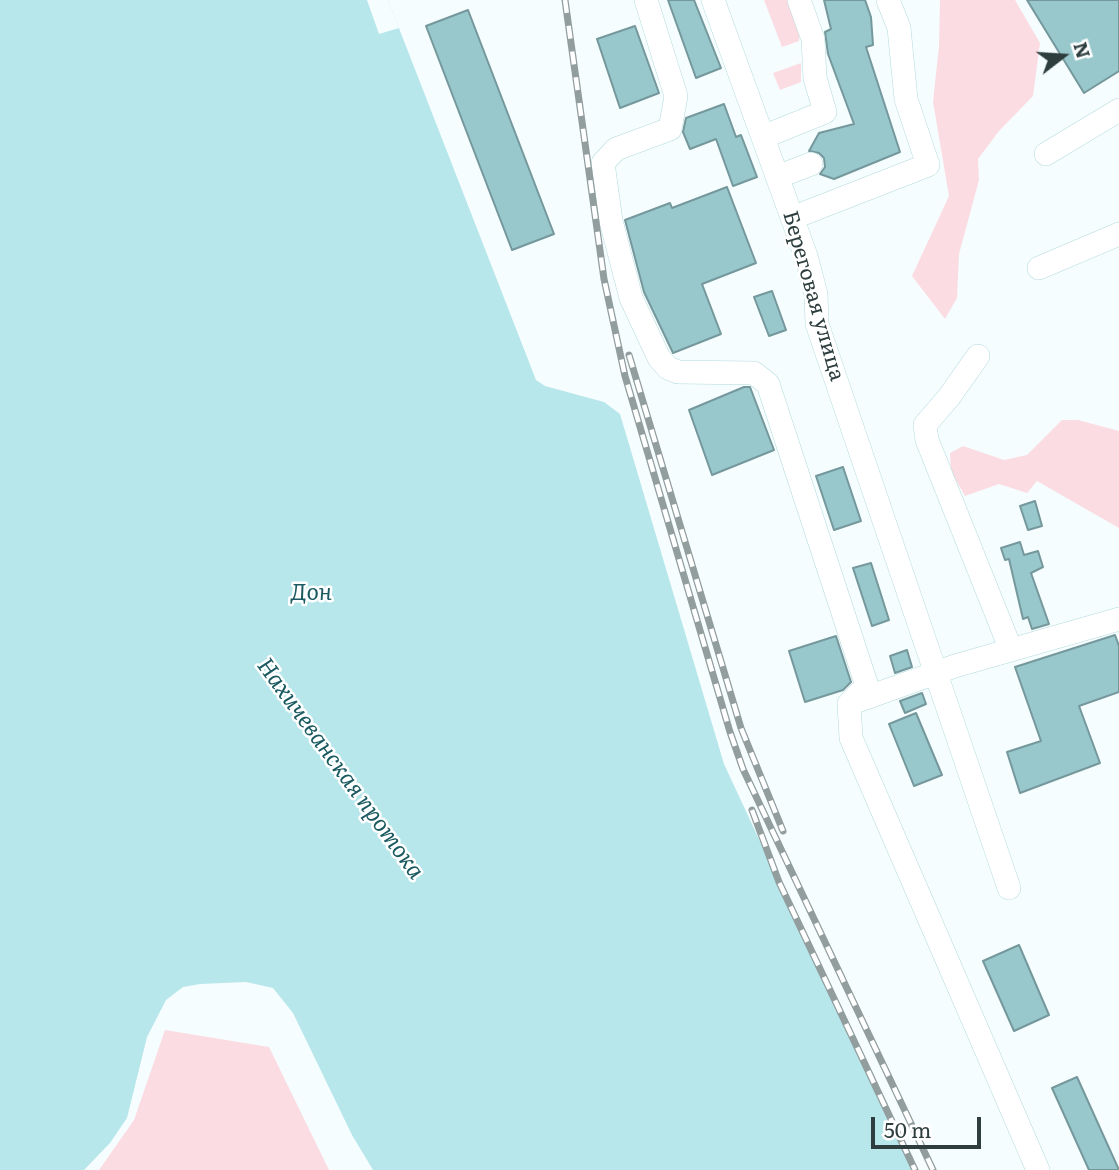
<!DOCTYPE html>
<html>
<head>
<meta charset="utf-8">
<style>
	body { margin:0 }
	#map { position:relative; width:1119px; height:1170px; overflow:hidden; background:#f6fdfe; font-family:Literata,serif }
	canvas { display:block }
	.north { position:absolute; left:1028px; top:21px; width:70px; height:70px; -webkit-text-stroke:5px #fff; paint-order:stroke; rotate:73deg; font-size:19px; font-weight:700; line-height:28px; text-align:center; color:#2e3e3f }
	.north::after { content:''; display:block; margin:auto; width:24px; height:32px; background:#2e3e3f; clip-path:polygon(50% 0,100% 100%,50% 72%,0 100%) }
	.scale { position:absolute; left:871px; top:1117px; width:110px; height:32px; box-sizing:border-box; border:4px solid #2e3e3f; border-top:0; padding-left:9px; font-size:21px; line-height:24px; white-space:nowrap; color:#2e3e3f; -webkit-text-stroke:5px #fff; paint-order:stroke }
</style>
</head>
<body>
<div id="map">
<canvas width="1119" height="1170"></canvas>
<div class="north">N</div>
<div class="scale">50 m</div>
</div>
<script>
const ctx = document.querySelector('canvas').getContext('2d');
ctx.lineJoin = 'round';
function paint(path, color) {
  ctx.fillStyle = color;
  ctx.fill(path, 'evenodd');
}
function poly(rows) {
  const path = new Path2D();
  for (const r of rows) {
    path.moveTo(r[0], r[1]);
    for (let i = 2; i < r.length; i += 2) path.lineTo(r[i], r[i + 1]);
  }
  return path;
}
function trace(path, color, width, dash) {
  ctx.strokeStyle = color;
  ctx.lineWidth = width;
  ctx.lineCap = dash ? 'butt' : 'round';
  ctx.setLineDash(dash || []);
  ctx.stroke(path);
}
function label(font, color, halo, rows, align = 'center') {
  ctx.font = font + ' Literata,serif';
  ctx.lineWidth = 5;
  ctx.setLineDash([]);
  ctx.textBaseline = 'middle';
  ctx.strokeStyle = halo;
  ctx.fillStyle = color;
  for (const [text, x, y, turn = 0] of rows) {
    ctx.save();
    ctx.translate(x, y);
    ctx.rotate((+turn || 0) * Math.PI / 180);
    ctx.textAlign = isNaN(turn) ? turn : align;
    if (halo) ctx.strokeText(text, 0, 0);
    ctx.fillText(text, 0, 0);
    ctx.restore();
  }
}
paint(poly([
	[764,0,788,0,800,33,799,41,782,47],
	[940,0,1015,0,1040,43,1033,96,999,131,978,159,979,180,959,254,957,298,945,319,912,276,949,196,933,102,939,46],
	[801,63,801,82,780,90,773,73],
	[1062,420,1078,420,1119,431,1119,528,1037,481,1027,493,999,484,965,496,951,472,950,453,963,446,1004,460,1027,455],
	[165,1030,269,1047,329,1170,99,1170,134,1120]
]), '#fbdce2');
paint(poly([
	[0,0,388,0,536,380,545,386,604,402,620,414,724,764,913,1170,373,1170,352,1135,293,1013,273,988,246,982,200,984,183,987,166,1000,147,1037,127,1118,110,1143,84,1170,0,1170]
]), '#b7e7eb');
paint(poly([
	[367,0,388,0,399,28,379,34]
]), '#f6fdfe');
const building = poly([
	[668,0,694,0,721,68,696,78,668,0],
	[824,0,865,0,871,17,873,45,866,47,900,152,834,179,820,174,825,167,824,158,819,153,809,151,819,133,854,124,828,54,825,32,831,29,824,0],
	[1027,0,1119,0,1119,71,1084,93,1027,0],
	[468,10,554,234,512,250,426,26,468,10],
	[635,26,659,93,620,108,597,39,635,26],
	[724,104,736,137,741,135,757,177,733,186,716,139,690,149,683,132,686,118,724,104],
	[727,187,756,263,702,284,721,334,673,353,644,292,625,220,670,203,672,208,727,187],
	[772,291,786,330,769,336,754,297,772,291],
	[744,387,750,387,774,450,712,475,689,410,744,387],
	[843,467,861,521,834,530,816,476,843,467],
	[1035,501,1042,526,1028,530,1020,506,1035,501],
	[1020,542,1024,555,1038,551,1043,567,1031,573,1049,624,1032,629,1028,617,1023,619,1009,559,1005,560,1001,548,1020,542],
	[871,563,889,620,872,626,853,568,871,563],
	[1115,635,1119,646,1119,692,1079,706,1100,763,1020,793,1007,752,1041,741,1015,667,1115,635],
	[836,636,851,682,843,690,805,702,789,651,836,636],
	[907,650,912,667,895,673,890,656,907,650],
	[922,693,926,704,905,713,900,701,922,693],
	[916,713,942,775,914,786,889,724,916,713],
	[1019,945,1049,1015,1014,1031,983,961,1019,945],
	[1077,1077,1119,1170,1089,1170,1052,1088,1077,1077]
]);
paint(building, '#99c8cc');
trace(building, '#74989c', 2);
const minor = poly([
	[646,0,676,96,670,129,616,149,603,163,611,221,631,298,659,358,668,368,678,372,754,373,768,384,867,686,849,704,851,738,1038,1170],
	[713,0,806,256,816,294,817,324,1009,888],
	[763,137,825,112,815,78,813,39,799,0],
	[1046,154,1119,110],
	[777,177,811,164],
	[792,218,928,165,906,99,899,28,888,0],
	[1039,268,1119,234],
	[978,356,949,397,925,425,927,440,1011,650],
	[852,703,955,666,1119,619]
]);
trace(minor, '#b3dadd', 24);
trace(minor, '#fff', 23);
const rail = poly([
	[565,0,604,279,625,376,730,732,743,769,933,1170],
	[629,355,741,728,783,831],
	[752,810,779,882,915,1170]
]);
trace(rail, '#929d9e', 7);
trace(rail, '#fff', 4.5, [13]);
label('21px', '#2e3e3f', '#fff', [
	["Береговая улица",813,296,74]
]);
label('italic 23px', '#1a5a60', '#fff', [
	["Дон",311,593],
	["Нахичеванская протока",340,769,54]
]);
</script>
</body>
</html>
